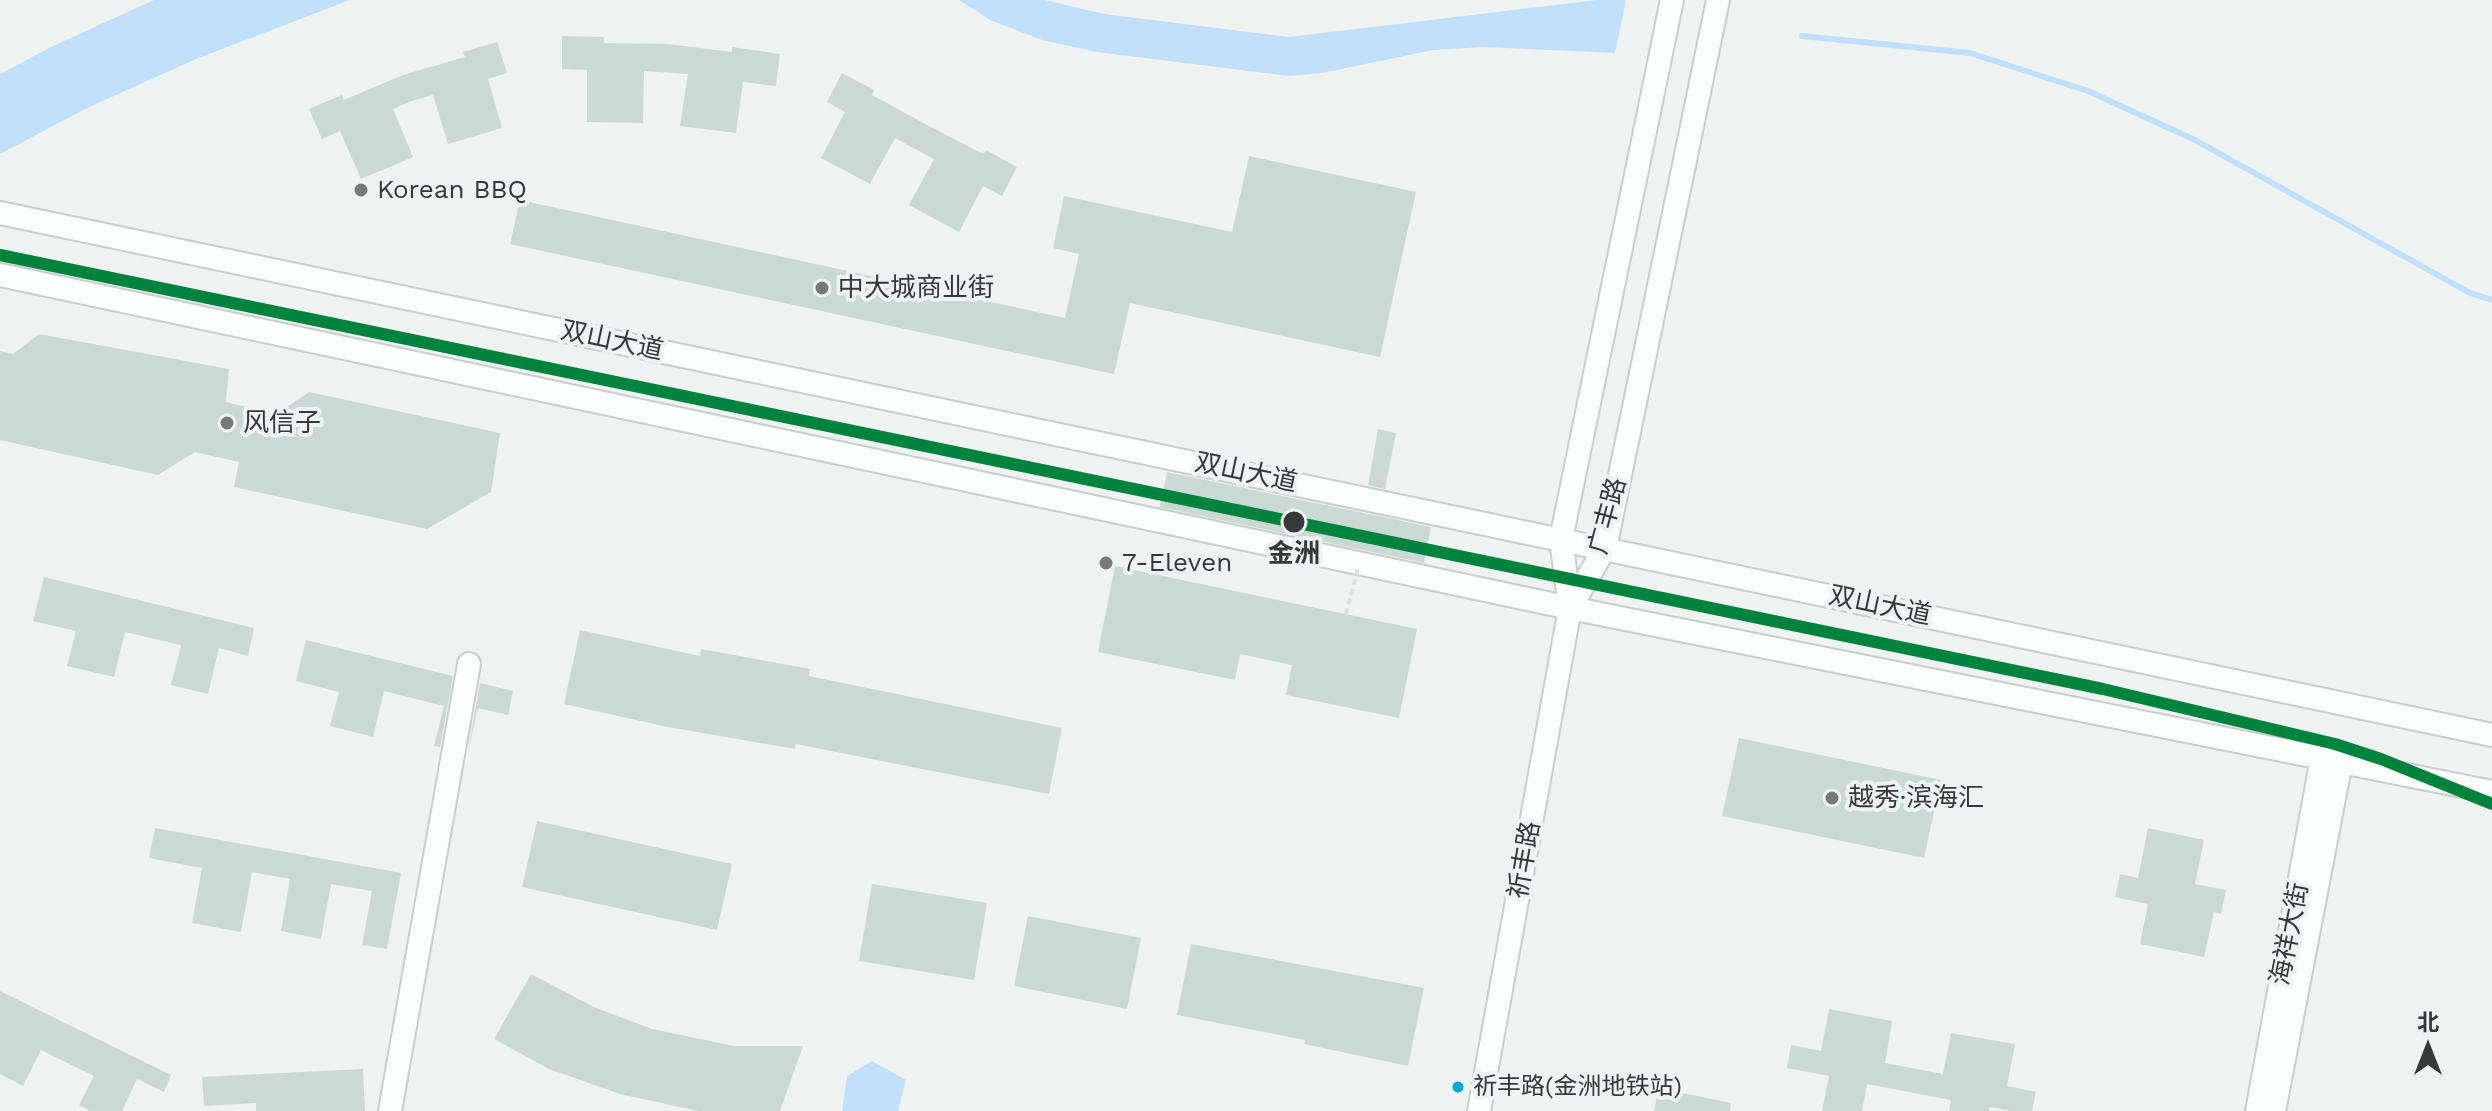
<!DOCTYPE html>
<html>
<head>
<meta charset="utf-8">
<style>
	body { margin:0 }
	#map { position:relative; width:2492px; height:1111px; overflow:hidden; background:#eef2f1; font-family:"Work Sans","Noto Sans SC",sans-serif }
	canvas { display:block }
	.north { position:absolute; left:2388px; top:1007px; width:80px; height:80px; -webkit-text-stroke:6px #edf3f2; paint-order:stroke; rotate:0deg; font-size:22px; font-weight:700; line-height:32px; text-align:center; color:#373939 }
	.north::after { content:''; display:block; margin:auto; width:28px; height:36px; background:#373939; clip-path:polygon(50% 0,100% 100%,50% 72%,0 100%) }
</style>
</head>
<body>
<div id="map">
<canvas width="2492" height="1111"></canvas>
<div class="north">北</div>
</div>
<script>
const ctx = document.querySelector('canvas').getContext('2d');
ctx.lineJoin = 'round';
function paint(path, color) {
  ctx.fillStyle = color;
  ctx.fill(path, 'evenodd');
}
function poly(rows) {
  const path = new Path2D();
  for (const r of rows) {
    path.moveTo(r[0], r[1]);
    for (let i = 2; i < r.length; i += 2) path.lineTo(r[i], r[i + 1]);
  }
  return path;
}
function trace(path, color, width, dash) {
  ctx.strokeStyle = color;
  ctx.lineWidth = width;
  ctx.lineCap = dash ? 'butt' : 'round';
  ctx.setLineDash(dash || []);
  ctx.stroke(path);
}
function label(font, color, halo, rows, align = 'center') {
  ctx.font = font + ' "Work Sans","Noto Sans SC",sans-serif';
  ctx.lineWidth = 8;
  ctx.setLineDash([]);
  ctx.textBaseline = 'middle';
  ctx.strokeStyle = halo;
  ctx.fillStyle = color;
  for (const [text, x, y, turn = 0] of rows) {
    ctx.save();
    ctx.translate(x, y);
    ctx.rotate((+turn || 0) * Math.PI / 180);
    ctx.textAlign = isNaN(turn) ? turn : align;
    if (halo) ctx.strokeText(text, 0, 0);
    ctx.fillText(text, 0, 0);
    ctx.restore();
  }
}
paint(poly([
	[154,0,350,0,196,59,85,109,0,154,0,74,53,46],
	[959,0,1045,0,1104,14,1289,37,1597,0,1626,0,1615,53,1484,47,1433,50,1322,73,1289,76,1097,52,1042,40,990,20],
	[872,1061,906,1080,898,1111,842,1111,847,1076]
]), '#c0e0f9');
trace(poly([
	[1802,36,1970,53,2088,91,2195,140,2470,293,2492,300]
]), '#c0e0f9', 6);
paint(poly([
	[562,36,604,37,604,43,668,44,732,52,732,47,780,54,776,86,743,82,736,133,680,126,688,74,644,71,643,123,587,122,587,70,562,69],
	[497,42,507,73,488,79,502,128,448,144,433,95,412,101,393,109,413,157,361,179,340,131,322,139,309,109,342,95,344,100,403,75,465,57,463,52],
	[842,73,874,90,872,95,927,125,983,154,986,150,1017,167,1002,196,983,186,959,232,909,205,934,159,915,149,895,138,870,184,821,158,845,112,827,102],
	[1249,156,1416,192,1380,357,1130,303,1114,374,510,244,520,200,1065,318,1079,254,1053,248,1064,196,1232,232],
	[39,334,229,369,226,402,277,414,309,392,500,433,491,492,427,529,234,487,239,462,195,452,158,475,0,440,0,351,13,354],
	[1378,429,1396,433,1385,489,1368,485],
	[1167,472,1431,527,1424,563,1160,507],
	[1115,566,1417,629,1399,718,1286,695,1292,665,1240,654,1235,680,1098,652],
	[44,577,254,628,248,656,219,648,208,694,171,685,181,645,125,632,114,677,67,666,76,631,33,621],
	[580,630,700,656,701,649,810,669,809,676,1062,728,1049,794,796,744,795,749,668,727,564,704],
	[306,640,453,676,440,747,434,746,444,706,384,691,373,737,330,726,339,692,296,681],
	[480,683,513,691,508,715,478,708,468,752],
	[1739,738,1941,780,1924,858,1722,816],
	[537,821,732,864,717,930,522,887],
	[155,828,401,873,387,949,362,945,372,891,331,884,321,939,281,931,290,879,252,872,241,932,192,923,202,868,149,858],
	[2148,828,2204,840,2195,884,2226,890,2221,914,2214,912,2204,957,2140,944,2148,904,2115,897,2120,874,2138,878],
	[872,884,987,903,974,980,859,961],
	[1028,916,1141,938,1127,1009,1014,986],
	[1191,944,1424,988,1408,1066,1304,1044,1305,1040,1177,1015],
	[531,974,594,1007,652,1029,734,1046,803,1046,780,1111,698,1111,620,1094,549,1069,494,1039],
	[0,991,171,1075,164,1092,137,1079,122,1111,90,1111,79,1105,94,1076,41,1050,23,1086,0,1074],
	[1829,1009,1892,1021,1885,1063,1943,1074,1951,1033,2015,1044,2007,1086,2036,1092,2032,1111,2011,1111,1990,1107,1989,1111,1949,1111,1951,1100,1867,1084,1862,1111,1822,1111,1829,1076,1787,1068,1791,1045,1821,1051],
	[363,1069,365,1111,256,1111,256,1103,204,1106,202,1077],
	[1659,1088,1731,1103,1730,1111,1654,1111]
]), '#cbd9d4');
const minor = poly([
	[0,213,2492,735],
	[0,275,1570,608,2492,792],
	[1570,608,1605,548,1718,0],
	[390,1111,469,664],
	[1479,1111,1570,608,1561,539,1672,0],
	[2257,1111,2322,758],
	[2274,1111,2341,762]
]);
trace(minor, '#cacdcd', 26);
trace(minor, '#fcfdfd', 22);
trace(poly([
	[1346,614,1358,568]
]), '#dcdddd', 4, [6, 4]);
trace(poly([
	[0,255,2103,689,2335,744,2381,759,2492,804]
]), '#00843d', 12);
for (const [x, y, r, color] of [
	[361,190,8,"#777a79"],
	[822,288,8,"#777a79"],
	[227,423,8,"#777a79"],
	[1294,522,12,"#373939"],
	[1106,563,8,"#777a79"],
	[1832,798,8,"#777a79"],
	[1458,1087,7,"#00a9ce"]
]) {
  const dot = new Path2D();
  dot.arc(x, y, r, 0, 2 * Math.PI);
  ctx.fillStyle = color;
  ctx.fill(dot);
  trace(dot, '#edf3f2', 3);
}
label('24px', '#373939', '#edf3f2', [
	["祈丰路(金洲地铁站)",1473,1087]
], 'left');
label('26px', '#373939', '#edf3f2', [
	["Korean BBQ",377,190],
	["中大城商业街",838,288],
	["风信子",243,423],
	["7-Eleven",1122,563],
	["越秀·滨海汇",1848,798]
], 'left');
label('26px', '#373939', '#edf3f2', [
	["双山大道",612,341,12],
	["双山大道",1246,473,12],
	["广丰路",1608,516,-75],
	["双山大道",1880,606,12],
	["祈丰路",1525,860,-80],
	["海祥大街",2290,934,-79]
]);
label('bold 26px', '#373939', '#edf3f2', [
	["金洲",1294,554]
]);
</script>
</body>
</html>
